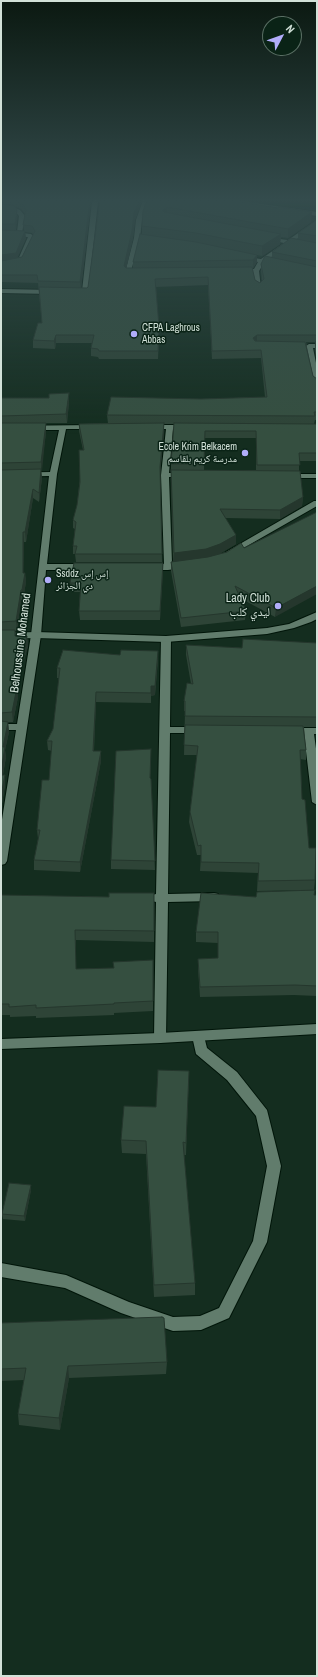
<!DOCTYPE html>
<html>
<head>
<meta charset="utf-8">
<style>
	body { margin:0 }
	#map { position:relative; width:318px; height:1677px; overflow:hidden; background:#142d1f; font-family:"Archivo Narrow",sans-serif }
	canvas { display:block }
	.frame { position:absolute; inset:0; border:2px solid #d2e1d8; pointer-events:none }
	.north { position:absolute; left:262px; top:16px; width:40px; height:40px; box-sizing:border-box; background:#0a2316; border:1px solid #5a6f64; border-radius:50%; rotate:49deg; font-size:11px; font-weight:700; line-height:16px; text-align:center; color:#d2e1d8 }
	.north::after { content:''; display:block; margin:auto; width:14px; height:18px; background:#b1adfa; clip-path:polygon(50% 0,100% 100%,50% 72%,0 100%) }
</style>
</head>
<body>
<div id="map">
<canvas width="318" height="1677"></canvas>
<div class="frame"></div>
<div class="north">N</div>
</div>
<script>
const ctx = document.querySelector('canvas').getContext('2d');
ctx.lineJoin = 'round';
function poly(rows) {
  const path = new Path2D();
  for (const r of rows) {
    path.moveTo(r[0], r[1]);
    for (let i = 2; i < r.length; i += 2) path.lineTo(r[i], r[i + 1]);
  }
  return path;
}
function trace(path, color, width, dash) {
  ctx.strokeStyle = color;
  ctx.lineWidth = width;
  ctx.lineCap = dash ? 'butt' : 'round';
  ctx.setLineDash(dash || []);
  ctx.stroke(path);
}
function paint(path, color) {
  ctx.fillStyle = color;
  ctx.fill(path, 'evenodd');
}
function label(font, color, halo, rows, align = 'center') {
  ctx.font = font + ' "Archivo Narrow","Noto Naskh Arabic",sans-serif';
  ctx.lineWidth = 3;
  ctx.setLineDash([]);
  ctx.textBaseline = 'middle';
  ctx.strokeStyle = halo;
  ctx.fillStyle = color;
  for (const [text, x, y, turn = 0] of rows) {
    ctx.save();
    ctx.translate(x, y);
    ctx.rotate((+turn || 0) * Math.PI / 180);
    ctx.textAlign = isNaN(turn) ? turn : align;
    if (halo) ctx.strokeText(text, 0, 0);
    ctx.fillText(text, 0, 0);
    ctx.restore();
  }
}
const minor = poly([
	[94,200,100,200,98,202,88,293,85,295,76,295,73,293,74,292,82,291,92,202,94,200],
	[143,200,149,200,142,220,140,238,131,271,138,270,141,272,128,275,125,273,134,238,136,220,143,200],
	[1,205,7,205,20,210,25,216,22,233,31,234,34,237,21,264,1,267,1,263,17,262,28,237,1,236,1,232,17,232,19,216,16,212,6,209,1,209,1,205],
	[317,220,317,225,294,241,317,245,317,249,290,244,267,260,278,263,278,265,264,263,259,271,261,288,256,287,253,273,238,273,235,271,238,269,254,269,258,262,240,258,240,256,261,259,284,243,264,239,264,237,288,240,317,220],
	[1,289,52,290,55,292,52,294,1,293,1,289],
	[309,344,317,344,317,348,313,348,317,368,317,386,314,384,306,346,309,344],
	[94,425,97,425,97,429,66,429,57,474,47,564,87,564,91,567,87,570,46,570,41,635,7,861,5,864,1,865,1,826,16,730,1,730,1,724,17,724,31,635,49,476,1,477,1,473,50,472,59,430,1,430,1,426,94,425],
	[147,425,188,425,192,427,188,429,173,429,169,473,184,473,188,475,184,477,169,477,172,563,185,562,188,563,189,565,188,567,168,570,148,570,144,567,148,564,164,564,161,475,166,429,147,429,147,425],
	[284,474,317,474,317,478,284,478,284,474],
	[314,501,317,501,317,506,233,554,230,555,226,552,314,501],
	[166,636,171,639,170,727,198,727,203,730,198,733,170,733,168,894,214,893,218,894,220,897,218,900,214,901,168,902,166,1038,165,1041,160,1043,155,1041,154,1038,156,902,152,901,150,898,152,895,156,894,161,639,166,636],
	[289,728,317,728,317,734,314,734,317,756,317,805,312,802,304,734,285,733,284,731,285,729,289,728],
	[198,1031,203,1033,204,1036,207,1048,237,1072,267,1110,281,1166,267,1242,229,1318,201,1330,173,1331,121,1313,65,1288,1,1277,1,1263,66,1275,129,1302,173,1317,200,1316,219,1308,253,1241,267,1166,256,1116,227,1080,196,1054,192,1036,193,1033,198,1031]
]);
const tertiary = poly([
	[223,200,233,200,317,212,317,216,223,200],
	[317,612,317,619,311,622,294,628,267,634,166,642,36,638,1,639,1,633,36,632,166,636,267,628,289,624,317,612],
	[317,1024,317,1034,160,1043,1,1049,1,1039,160,1033,317,1024]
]);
trace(minor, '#001509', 2);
trace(tertiary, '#001509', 2);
paint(minor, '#617c6c');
paint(tertiary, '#617c6c');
paint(poly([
	[1,200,93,200,91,202,81,288,87,288,88,287,142,201,135,220,133,238,126,268,133,268,133,262,142,235,142,226,147,200,311,222,288,238,281,237,280,244,262,256,257,255,257,262,253,268,252,268,255,280,260,283,262,281,261,271,261,264,272,258,272,252,298,240,298,233,317,220,317,360,315,350,315,342,306,342,313,376,317,379,317,420,315,420,314,424,317,427,317,461,299,461,299,471,303,497,302,506,280,519,225,518,236,535,236,544,219,554,244,548,317,512,275,617,240,598,246,611,245,620,181,627,171,571,171,562,173,562,171,479,171,464,174,424,164,424,164,431,160,473,162,562,76,562,75,554,73,554,73,546,75,529,73,528,73,520,77,505,83,450,79,431,79,424,108,423,107,415,201,399,265,397,261,358,212,359,208,285,156,287,159,334,158,359,99,359,98,357,91,356,91,348,92,343,56,343,55,349,33,348,33,340,42,323,38,283,1,282],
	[2,204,8,204,15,206],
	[15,206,21,209,25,214,23,225,24,231,2,230,16,230,17,216,17,210],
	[25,232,32,233,33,234,22,257,17,258,26,238],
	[204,438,256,438,256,470,204,470],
	[1,398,69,402,67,423,46,423,46,432,41,471,42,478,39,502,33,498,26,542,24,542,23,573,25,573,26,582,23,600,21,600,17,631,15,631,16,636,27,636,28,646,16,687,17,687,18,697,13,722,8,722,9,732,5,750,6,757,3,775,5,785,1,810],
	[163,563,160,620,80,620,79,611,80,592,71,592,70,583],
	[317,643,317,747,316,736,317,727,304,727,306,750,306,760,300,759,302,799,309,848,315,880,314,890,257,891,258,873,200,871,201,855,197,855,189,822,190,812,197,755,184,755,185,711,184,711,184,701,191,684,186,655,186,645,242,648],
	[158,660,155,695,151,696,151,703,96,702,94,751,101,751,101,761,80,872,34,870,34,860,38,839,37,830,49,780,52,751,48,750,47,741,53,729,59,678,57,678,57,668],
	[151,758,150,778,155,870,111,869,111,860],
	[154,893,154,942,76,940,76,969,114,968,153,960,153,1011,114,1013,114,1015,36,1018,36,1016,10,1017,10,1015,1,1015,1,895,109,897],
	[314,895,317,895,317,996,294,995,200,997,198,969,198,959,218,958,218,943,196,942,196,932,256,897],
	[189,1071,186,1155,184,1155,195,1283,195,1295,154,1297,146,1154,122,1153,121,1140,156,1107],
	[31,1190,25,1221,3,1219,2,1214],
	[1,1323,167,1362,166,1374,69,1378,60,1430,19,1425,18,1414,24,1380,1,1381]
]), '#2e4437');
paint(poly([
	[90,200,93,200,91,202,81,289,80,282],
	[140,200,142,200,142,201,135,220,133,238,125,274,124,266,134,213],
	[167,207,167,217,163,210],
	[17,210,17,216,16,230,15,224],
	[312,212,311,222,288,238,288,229],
	[25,231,26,238,16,261,1,262,1,255],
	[281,234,280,244,262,256,262,246],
	[257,255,257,262,253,268,253,260],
	[56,335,56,343,55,349,54,341],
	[257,335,257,342,253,338],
	[69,393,69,402,67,423,66,414],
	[46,423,46,432,42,471,41,462],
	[164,423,164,431,160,475,160,467],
	[41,469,42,478,39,502,39,493],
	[33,489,33,498,26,542,25,532],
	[303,497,302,506,280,519,280,510],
	[23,532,24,542,23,582],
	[236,535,236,544,219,554,206,559,173,562,174,553],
	[163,563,163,572,160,620,160,611],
	[25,573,26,582,23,600,22,590],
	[317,586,317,594,275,617,276,608],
	[21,590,21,600,17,631,16,621],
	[27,636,28,646,13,697,12,687],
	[158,651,155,695,151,696,151,686],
	[17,687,18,697,13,722,12,712],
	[96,692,96,702,93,761,93,751],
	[8,722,9,732,5,750,6,757,1,785,1,771,3,747],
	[151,749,151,758,150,788,150,778],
	[101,751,101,761,80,872,80,862],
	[5,775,5,785,1,810,1,795],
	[31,1185,31,1190,25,1221,24,1216],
	[68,1366,69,1378,60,1430,59,1418]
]), '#25372d');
const building = poly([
	[14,200,90,200,80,282,38,281,37,275,1,275,1,261,22,257,35,231,32,226,23,225,26,209,21,202,14,200],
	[100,200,140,200,134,213,132,231,124,266,126,268,252,267,255,280,260,283,264,279,261,264,265,256,317,267,317,335,257,335,253,338,255,341,305,342,313,376,317,379,317,412,314,412,315,416,107,415,111,397,201,399,267,397,261,350,212,351,208,277,155,279,159,326,158,351,99,351,98,349,91,348,94,335,56,335,54,341,33,340,38,323,42,323,39,287,87,288,88,287,100,200],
	[147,200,230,200,278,208,280,207,312,212,288,229,167,207,163,210,164,212,281,234,262,246,196,233,142,226,143,211,147,200],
	[1,204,15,206,17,210,15,224,1,224,1,204],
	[317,220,317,236,298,233,317,220],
	[1,230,25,231,16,253,1,255,1,230],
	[140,234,196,242,257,255,253,260,133,262,140,234],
	[291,238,317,243,317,261,272,252,291,238],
	[317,341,317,349,315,342,317,341],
	[69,393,66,414,1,416,1,398,49,398,49,394,69,393],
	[1,423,46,423,41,462,1,463,1,423],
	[164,423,160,467,162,554,75,554,77,546,73,546,76,522,73,520,77,505,80,482,79,450,84,450,79,424,164,423],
	[174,423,316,424,317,427,317,453,299,453,300,465,257,465,256,431,205,431,204,464,171,464,174,423],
	[41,469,39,493,33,489,25,532,23,532,23,573,25,573,22,590,21,590,16,621,1,622,1,470,41,469],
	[171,470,300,471,303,497,280,510,220,509,236,535,220,544,206,549,174,553,171,470],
	[317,512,317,586,276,608,235,586,246,611,181,618,171,562,208,557,227,552,241,543,244,548,317,512],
	[74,563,163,563,160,611,79,611,81,583,70,583,74,563],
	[1,630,15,630,15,636,27,636,12,687,17,687,12,712,1,713,1,630],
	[243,639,317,643,317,717,185,716,185,701,184,701,187,683,193,684,186,645,242,648,243,639],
	[63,650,120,655,121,650,158,651,155,686,151,686,151,693,96,692,93,751,101,751,80,862,34,860,40,830,37,830,42,780,49,780,52,741,47,741,53,729,60,668,57,668,63,650],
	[1,721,8,722,3,747,5,747,1,771,1,721],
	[185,725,303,726,306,750,300,750,302,799,305,800,309,848,316,848,315,880,258,881,259,863,201,862,201,845,198,846,190,812,198,746,184,745,185,725],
	[151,749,150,778,151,779,155,861,111,860,116,751,151,749],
	[1,775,5,775,1,795,1,775],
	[315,890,314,895,317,895,317,986,295,985,200,987,198,959,218,958,218,932,196,932,201,893,256,897,257,892,315,890],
	[109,893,154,893,154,931,75,930,76,969,114,968,113,962,153,960,153,1001,114,1003,114,1004,36,1008,36,1005,9,1007,9,1004,1,1004,1,895,109,897,109,893],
	[158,1070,189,1071,186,1143,183,1142,195,1283,154,1285,146,1141,121,1140,124,1106,156,1107,158,1070],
	[9,1183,31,1185,24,1216,2,1214,9,1183],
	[162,1317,164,1318,167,1362,68,1366,59,1418,18,1414,26,1368,1,1369,1,1323,162,1317]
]);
paint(building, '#354f40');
trace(building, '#25372d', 1);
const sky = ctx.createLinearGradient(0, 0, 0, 434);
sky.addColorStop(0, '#0b1911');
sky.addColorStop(0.46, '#344c4d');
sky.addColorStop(1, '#344c4d00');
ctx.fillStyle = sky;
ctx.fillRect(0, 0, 318, 434);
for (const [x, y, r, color] of [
	[134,334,4,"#b1adfa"],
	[245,453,4,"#b1adfa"],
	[48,580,4,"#b1adfa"],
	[278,606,4,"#b1adfa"]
]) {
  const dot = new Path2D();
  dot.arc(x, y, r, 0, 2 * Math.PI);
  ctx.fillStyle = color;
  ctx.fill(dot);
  trace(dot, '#0a2316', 1.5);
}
label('10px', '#d2e1d8', '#0a2316', [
	["CFPA Laghrous",142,328],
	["Abbas",142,340],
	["Ecole Krim Belkacem",237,447,"right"],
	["مدرسة كريم بلقاسم",237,459,"right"],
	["Ssddz إس إس",56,574],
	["دي الجزائر",56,586]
], 'left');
label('12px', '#d2e1d8', '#0a2316', [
	["Lady Club",270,599],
	["ليدي كلب",270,613]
], 'right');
label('12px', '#d2e1d8', '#0a2316', [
	["Belhoussine Mohamed",21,643,-83]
]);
</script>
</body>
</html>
